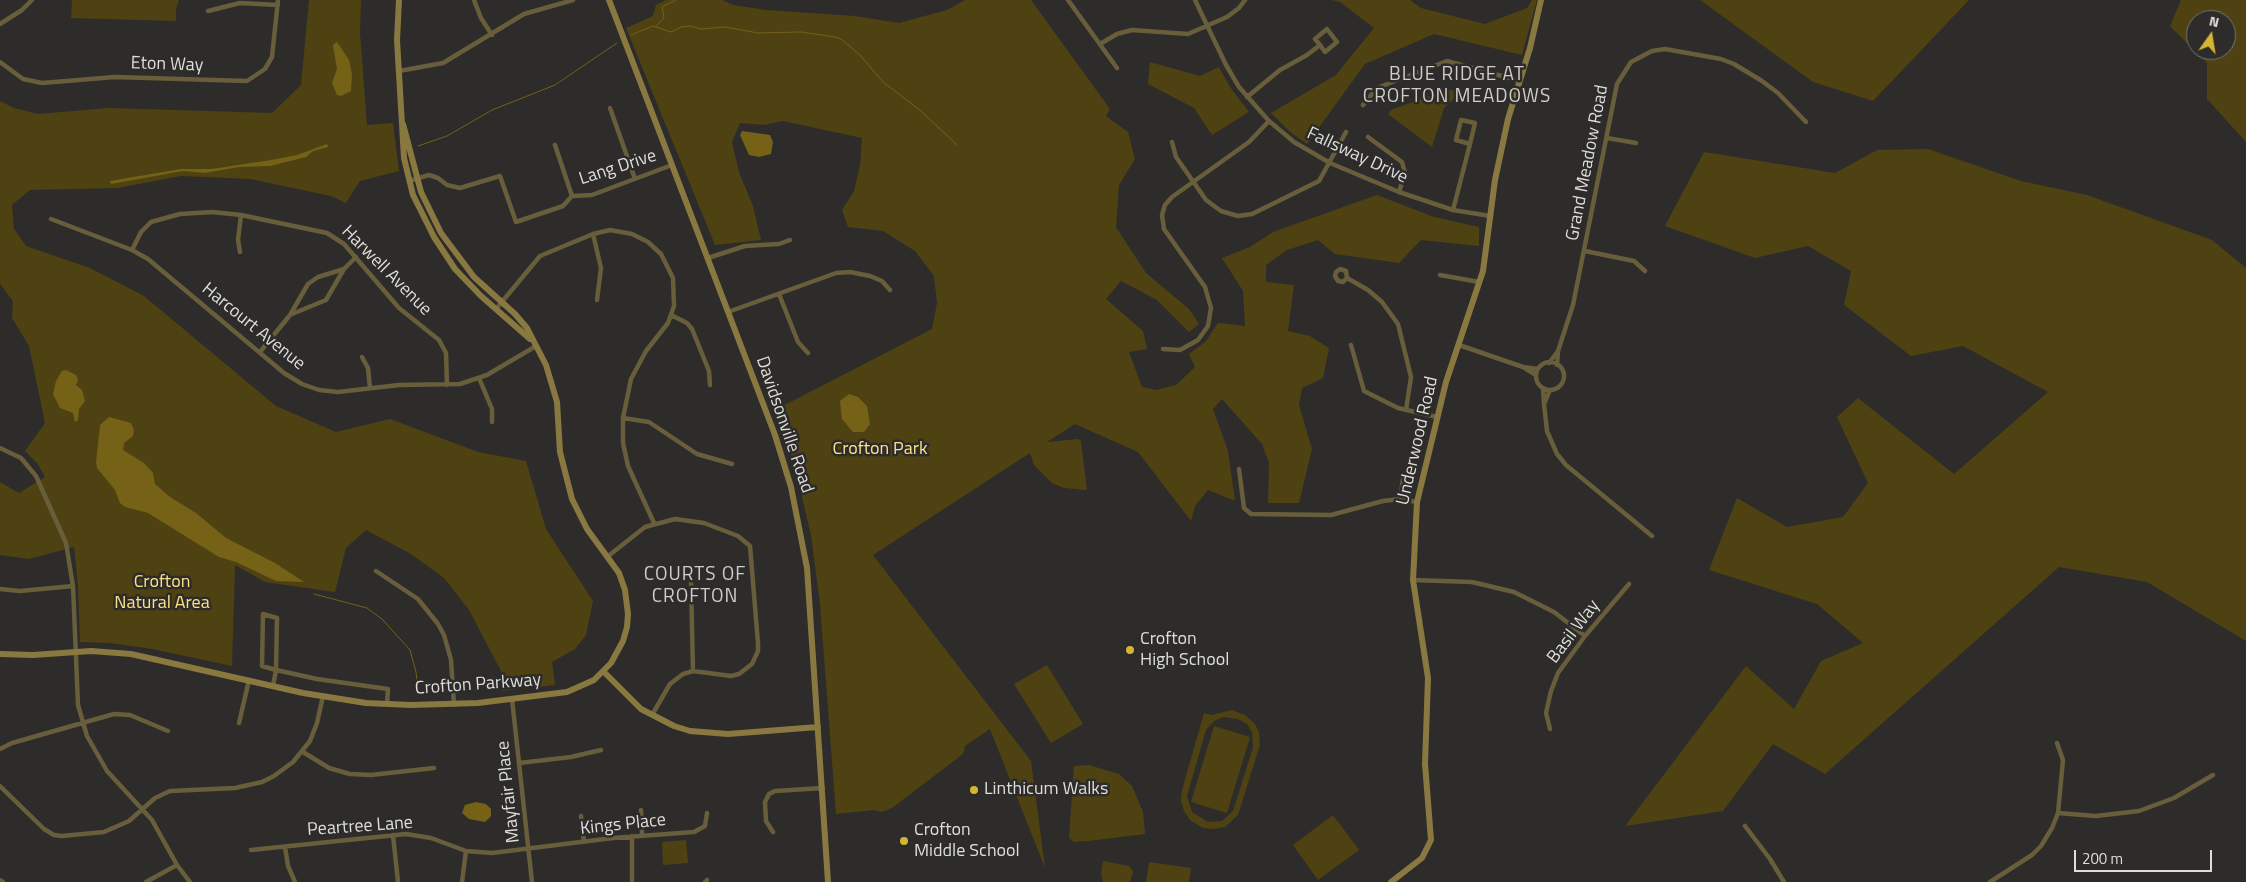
<!DOCTYPE html>
<html>
<head>
<meta charset="utf-8">
<style>
	body { margin:0 }
	#map { position:relative; width:2246px; height:882px; overflow:hidden; background:#2d2c2a; font-family:"Titillium Web",sans-serif }
	canvas { display:block }
	.north { position:absolute; left:2186px; top:10px; width:50px; height:50px; box-sizing:border-box; background:#2d2c2a; border:1px solid #747371; border-radius:50%; rotate:13deg; font-size:14px; font-weight:700; line-height:20px; text-align:center; color:#dededc }
	.north::after { content:''; display:block; margin:auto; width:18px; height:22px; background:#d6b534; clip-path:polygon(50% 0,100% 100%,50% 72%,0 100%) }
	.scale { position:absolute; left:2074px; top:850px; width:138px; height:22px; box-sizing:border-box; border:2px solid #dededc; border-top:0; padding-left:6px; font-size:15px; line-height:18px; white-space:nowrap; color:#dededc; -webkit-text-stroke:4px #2d2c2a; paint-order:stroke }
</style>
</head>
<body>
<div id="map">
<canvas width="2246" height="882"></canvas>
<div class="north">N</div>
<div class="scale">200 m</div>
</div>
<script>
const ctx = document.querySelector('canvas').getContext('2d');
ctx.lineJoin = 'round';
function paint(path, color) {
  ctx.fillStyle = color;
  ctx.fill(path, 'evenodd');
}
function poly(rows) {
  const path = new Path2D();
  for (const r of rows) {
    if (r.length === 3) {
      path.moveTo(r[0] + r[2], r[1]);
      path.arc(r[0], r[1], r[2], 0, 2 * Math.PI);
      continue;
    }
    path.moveTo(r[0], r[1]);
    for (let i = 2; i < r.length; i += 2) path.lineTo(r[i], r[i + 1]);
  }
  return path;
}
function trace(path, color, width, dash) {
  ctx.strokeStyle = color;
  ctx.lineWidth = width;
  ctx.lineCap = dash ? 'butt' : 'round';
  ctx.setLineDash(dash || []);
  ctx.stroke(path);
}
function label(font, color, halo, rows, align = 'center') {
  ctx.font = font + ' "Titillium Web",sans-serif';
  ctx.lineWidth = 5;
  ctx.setLineDash([]);
  ctx.textBaseline = 'middle';
  ctx.strokeStyle = halo;
  ctx.fillStyle = color;
  for (const [text, x, y, turn = 0] of rows) {
    ctx.save();
    ctx.translate(x, y);
    ctx.rotate((+turn || 0) * Math.PI / 180);
    ctx.textAlign = isNaN(turn) ? turn : align;
    if (halo) ctx.strokeText(text, 0, 0);
    ctx.fillText(text, 0, 0);
    ctx.restore();
  }
}
paint(poly([
	[72,0,179,0,176,9,176,21,71,18],
	[309,0,361,0,360,33,367,125,393,123,399,171,360,181,346,203,331,196,250,179,181,176,117,188,30,190,12,205,14,229,26,246,90,268,144,296,276,406,336,432,390,419,478,452,526,461,546,529,593,601,586,635,575,649,552,662,555,685,502,691,501,671,469,610,444,578,411,554,366,530,346,548,335,592,265,582,235,565,232,666,152,649,111,643,80,642,78,586,74,547,29,559,0,555,0,482,19,493,45,477,37,463,25,451,45,423,29,346,12,318,13,301,0,284,0,101,14,108,38,114,109,108,272,113,301,85],
	[666,0,722,0,733,5,766,10,855,16,899,23,947,10,965,0,1031,0,1110,109,1106,116,1128,132,1135,159,1119,185,1116,227,1146,273,1189,309,1199,324,1189,332,1157,300,1121,281,1106,299,1143,331,1147,349,1129,352,1142,387,1156,390,1176,385,1195,367,1189,354,1206,341,1218,323,1245,326,1243,291,1222,258,1250,247,1273,232,1377,195,1434,217,1479,227,1479,246,1421,240,1399,263,1335,254,1318,240,1287,250,1266,265,1266,282,1294,285,1288,331,1310,336,1329,348,1323,378,1302,388,1299,405,1312,449,1299,503,1268,503,1269,463,1262,444,1222,399,1213,409,1228,451,1235,501,1208,490,1195,506,1191,521,1138,452,1075,424,1047,442,1078,439,1081,441,1087,490,1064,488,1052,483,1034,465,1030,453,873,555,1031,761,1045,868,990,729,965,746,963,754,892,808,882,812,874,810,836,814,820,604,811,535,793,460,775,410,932,329,937,303,934,276,915,251,883,231,848,227,842,210,854,191,860,165,862,138,783,121,764,125,740,123,732,142,739,172,753,206,761,240,715,245,626,28,653,16,656,5],
	[1332,0,1410,0,1421,8,1485,24,1527,8,1532,0,1537,0,1522,55,1434,34,1365,64,1307,144,1289,131,1271,113,1336,75,1374,28,1340,2],
	[1700,0,1969,0,1873,101,1813,82],
	[2181,0,2246,0,2246,142,2207,99,2207,63,2170,26],
	[2196,20,2226,20,2226,50,2196,50],
	[1150,62,1200,76,1219,67,1230,87,1249,112,1212,135,1194,108,1148,84],
	[1448,89,1460,93,1444,108,1432,147,1388,114,1391,110],
	[1928,149,2021,181,2087,195,2212,240,2246,268,2246,641,2147,582,2059,567,1825,774,1773,744,1723,811,1625,826,1746,666,1794,709,1821,661,1863,643,1817,604,1709,570,1737,498,1787,527,1843,517,1868,483,1837,417,1858,398,1954,474,2048,392,1963,346,1911,356,1844,305,1851,271,1808,246,1755,258,1665,226,1704,152,1835,173,1877,150],
	[1047,665,1083,724,1051,743,1014,684],
	[1232,710,1245,715,1255,724,1259,732,1260,745,1238,815,1225,827,1213,829,1203,828,1190,820,1184,811,1181,801,1182,790,1204,713,1212,715],
	[1223,717,1238,719,1247,724,1252,732,1253,747,1233,811,1222,821,1208,822,1192,812,1187,796,1206,730,1214,721],
	[1214,726,1250,737,1227,813,1191,802],
	[1089,765,1119,774,1132,786,1143,812,1145,834,1088,841,1074,842,1069,838,1074,766],
	[1333,815,1359,850,1318,880,1293,845],
	[686,840,688,863,663,865,662,842],
	[1103,861,1129,866,1133,871,1130,882,1103,882,1101,874],
	[1149,862,1191,868,1189,882,1146,882]
]), '#4e4212');
paint(poly([
	[337,42,349,60,352,74,351,91,341,96,337,95,332,83,337,69,333,45],
	[742,131,770,135,773,142,771,154,759,157,749,155,740,135],
	[327,144,328,147,313,151,306,157,270,166,239,167,205,173,183,171,111,184,110,181,181,169,212,169,271,160,297,155],
	[66,370,76,375,78,380,76,385,82,390,85,401,79,409,78,420,75,422,73,413,60,408,53,394,56,381,62,371],
	[849,394,858,397,867,406,870,424,864,432,853,432,842,419,840,401],
	[109,417,131,423,134,430,133,436,124,443,123,450,144,463,153,473,155,484,170,497,196,513,226,538,275,563,304,582,276,581,236,562,219,557,148,513,125,507,120,503,115,490,97,468,96,462,100,425],
	[476,802,486,804,491,809,491,816,485,822,469,819,462,813,465,805]
]), '#756217');
trace(poly([
	[656,26,664,18,662,7,676,0],
	[631,35,653,26,671,32,681,27,691,26,700,29,725,27,758,33,801,32,835,37,841,39,860,55,883,82,921,111,957,145],
	[418,146,447,136,492,110,555,85,617,43],
	[314,594,367,608,382,619,410,650,416,672,418,688]
]), '#756217', 1);
trace(poly([
	[474,0,481,18,492,35],
	[1068,0,1117,68],
	[1195,0,1226,65,1239,87,1269,121,1294,142,1330,163,1399,192,1453,210,1490,216],
	[208,11,240,3,278,5],
	[0,24,22,10,32,0],
	[1100,44,1117,34,1132,30,1188,34,1227,17,1239,8,1245,0],
	[0,62,23,79,42,83,115,77,247,81,265,69,272,57,278,0],
	[399,71,443,63,524,14,573,0],
	[1247,97,1280,70,1307,55,1320,45,1325,52,1337,42,1327,29,1315,39,1320,45],
	[1363,105,1377,88,1447,61,1520,81],
	[610,108,635,179],
	[1368,137,1402,162,1405,173,1399,192],
	[1607,138,1636,143],
	[1172,142,1176,157,1206,200,1221,211,1238,216,1252,214,1319,181,1346,132],
	[555,145,572,196],
	[409,181,429,175,438,178,447,185,460,188,500,176,516,222,563,206,572,196,592,195,672,165],
	[1453,210,1470,144,1456,140,1461,120,1475,123,1470,144],
	[51,219,132,250,148,259,284,373,302,384,319,390,338,392,399,385,460,384,487,375,536,346],
	[593,234,601,268,597,300],
	[132,250,141,232,151,222,180,214,212,212,241,215,327,233,344,244,399,308,439,340,446,353,447,385],
	[1585,251,1634,261,1645,271],
	[240,252,238,240,241,215],
	[708,258,745,246,779,244,790,240],
	[1440,275,1479,282],
	[1347,278,1343,282,1338,281,1335,276,1336,272,1340,269,1346,271,1347,278,1368,290,1382,302,1398,324,1411,377,1406,410],
	[779,294,798,342,808,353],
	[496,309,540,256,593,234,610,230,632,234,648,242,661,254,673,278,674,306,668,323,646,351,631,379,623,418,623,443,628,466,654,523],
	[728,312,836,273,850,272,870,276,882,281,890,290],
	[292,314,326,300,344,269,356,257],
	[671,315,687,323,692,329,709,371,710,385],
	[1351,345,1364,391,1398,408,1437,417],
	[1459,345,1523,367],
	[1163,349,1180,350,1198,340,1208,326,1211,308,1205,287,1164,229,1162,215,1165,205,1172,197,1249,142,1269,121],
	[1558,351,1573,305,1617,84,1631,62,1652,51,1665,49,1721,59,1734,64,1762,81,1778,93,1806,122],
	[260,352,290,315,308,284,318,277,344,269],
	[362,357,368,368,370,388],
	[1550,376,14],
	[1549,363,1558,351,1557,365],
	[1536,375,1523,367,1538,369],
	[479,378,492,409,492,422],
	[1543,388,1544,404,1550,390],
	[1544,404,1547,431,1557,454,1566,465,1652,536],
	[623,418,649,422,697,454,732,464],
	[0,448,21,458,36,476,66,543,73,586,78,705,87,736,107,771,152,820,177,865,190,882],
	[1239,469,1244,508,1251,514,1331,515,1383,501,1400,499,1417,502],
	[1400,499,1403,479],
	[607,557,645,527,675,519,704,523,738,536,750,546,758,643,758,651,752,664,739,674,731,676,693,671,683,674,670,684,652,715],
	[376,571,418,599,438,624,444,635,451,660,454,705],
	[1413,580,1472,582,1514,592,1554,612,1585,636],
	[691,582,693,671],
	[0,589,20,591,73,586],
	[273,686,276,670,277,618,263,614,262,666,276,670,317,679,388,689,387,704],
	[512,699,532,882],
	[239,723,249,680],
	[1550,729,1546,713,1551,691,1558,673,1585,636,1629,584],
	[0,749,12,743,114,714,130,715,168,731],
	[303,752,329,768,350,774,371,775,434,768],
	[519,763,571,757,601,750],
	[0,786,44,829,54,835,62,836,104,832,129,821,155,798,170,791,235,788,262,782,274,776,293,762,310,741,317,723,323,696],
	[641,810,642,835],
	[2058,813,2096,816,2139,811,2174,798,2213,775],
	[581,816,584,842],
	[1745,826,1770,859,1784,882],
	[773,832,766,821,765,802,769,794,775,791,823,788],
	[393,835,398,882],
	[632,836,632,882],
	[285,847,288,866,295,882],
	[251,850,406,834,431,838,466,851,492,853,613,838,694,832,705,826,707,813],
	[0,880,3,882],
	[146,882,177,865],
	[462,882,466,851],
	[705,882,707,880],
	[1990,882,2032,855,2041,846,2052,828,2058,813,2063,760,2057,743]
]), '#685e3b', 4.5);
trace(poly([
	[399,0,397,40,404,158,413,195,434,237,455,269,481,296,530,339],
	[609,0,775,435,791,487,807,568,828,882],
	[0,654,33,655,91,651,131,654,303,693,366,703,411,705,478,703,567,692,594,680,611,663,623,641,627,627,628,614,625,590,619,573,587,529,572,499,560,452,557,402,546,365,527,328,515,314,474,277,441,233,421,192,403,124],
	[604,672,641,709,674,726,690,731,728,734,818,727],
	[1391,882,1422,858,1431,840,1425,764,1428,678,1413,580,1417,502,1446,382,1483,271,1495,180,1508,119,1530,48,1541,0]
]), '#897940', 6);
for (const [x, y, r, color] of [
	[1130,650,5,"#d6b534"],
	[974,790,5,"#d6b534"],
	[904,841,5,"#d6b534"]
]) {
  const dot = new Path2D();
  dot.arc(x, y, r, 0, 2 * Math.PI);
  ctx.fillStyle = color;
  ctx.fill(dot);
  trace(dot, '#2d2c2a', 2);
}
label('18px', '#dededc', '#2d2c2a', [
	["Eton Way",167,65,2],
	["Fallsway Drive",1357,156,25],
	["Grand Meadow Road",1588,163,-79],
	["Lang Drive",618,168,-18],
	["Harwell Avenue",386,271,45],
	["Harcourt Avenue",253,327,39],
	["Davidsonville Road",784,425,71],
	["Underwood Road",1418,441,-77],
	["Basil Way",1574,632,-53],
	["Crofton Parkway",478,685,-4],
	["Mayfair Place",509,792,-96],
	["Kings Place",623,825,-6],
	["Peartree Lane",360,827,-4]
]);
label('18px', '#fce184', '#2d2c2a', [
	["Crofton Park",880,450],
	["Crofton",162,583],
	["Natural Area",162,604]
]);
label('18px', '#dededc', '#2d2c2a', [
	["Crofton",1140,640],
	["High School",1140,661],
	["Linthicum Walks",984,790],
	["Crofton",914,831],
	["Middle School",914,852]
], 'left');
ctx.letterSpacing = '1px';
label('19px', '#cfceca', '#2d2c2a', [
	["BLUE RIDGE AT",1457,75],
	["CROFTON MEADOWS",1457,97],
	["COURTS OF",695,575],
	["CROFTON",695,597]
]);
ctx.letterSpacing = '0px';
</script>
</body>
</html>
